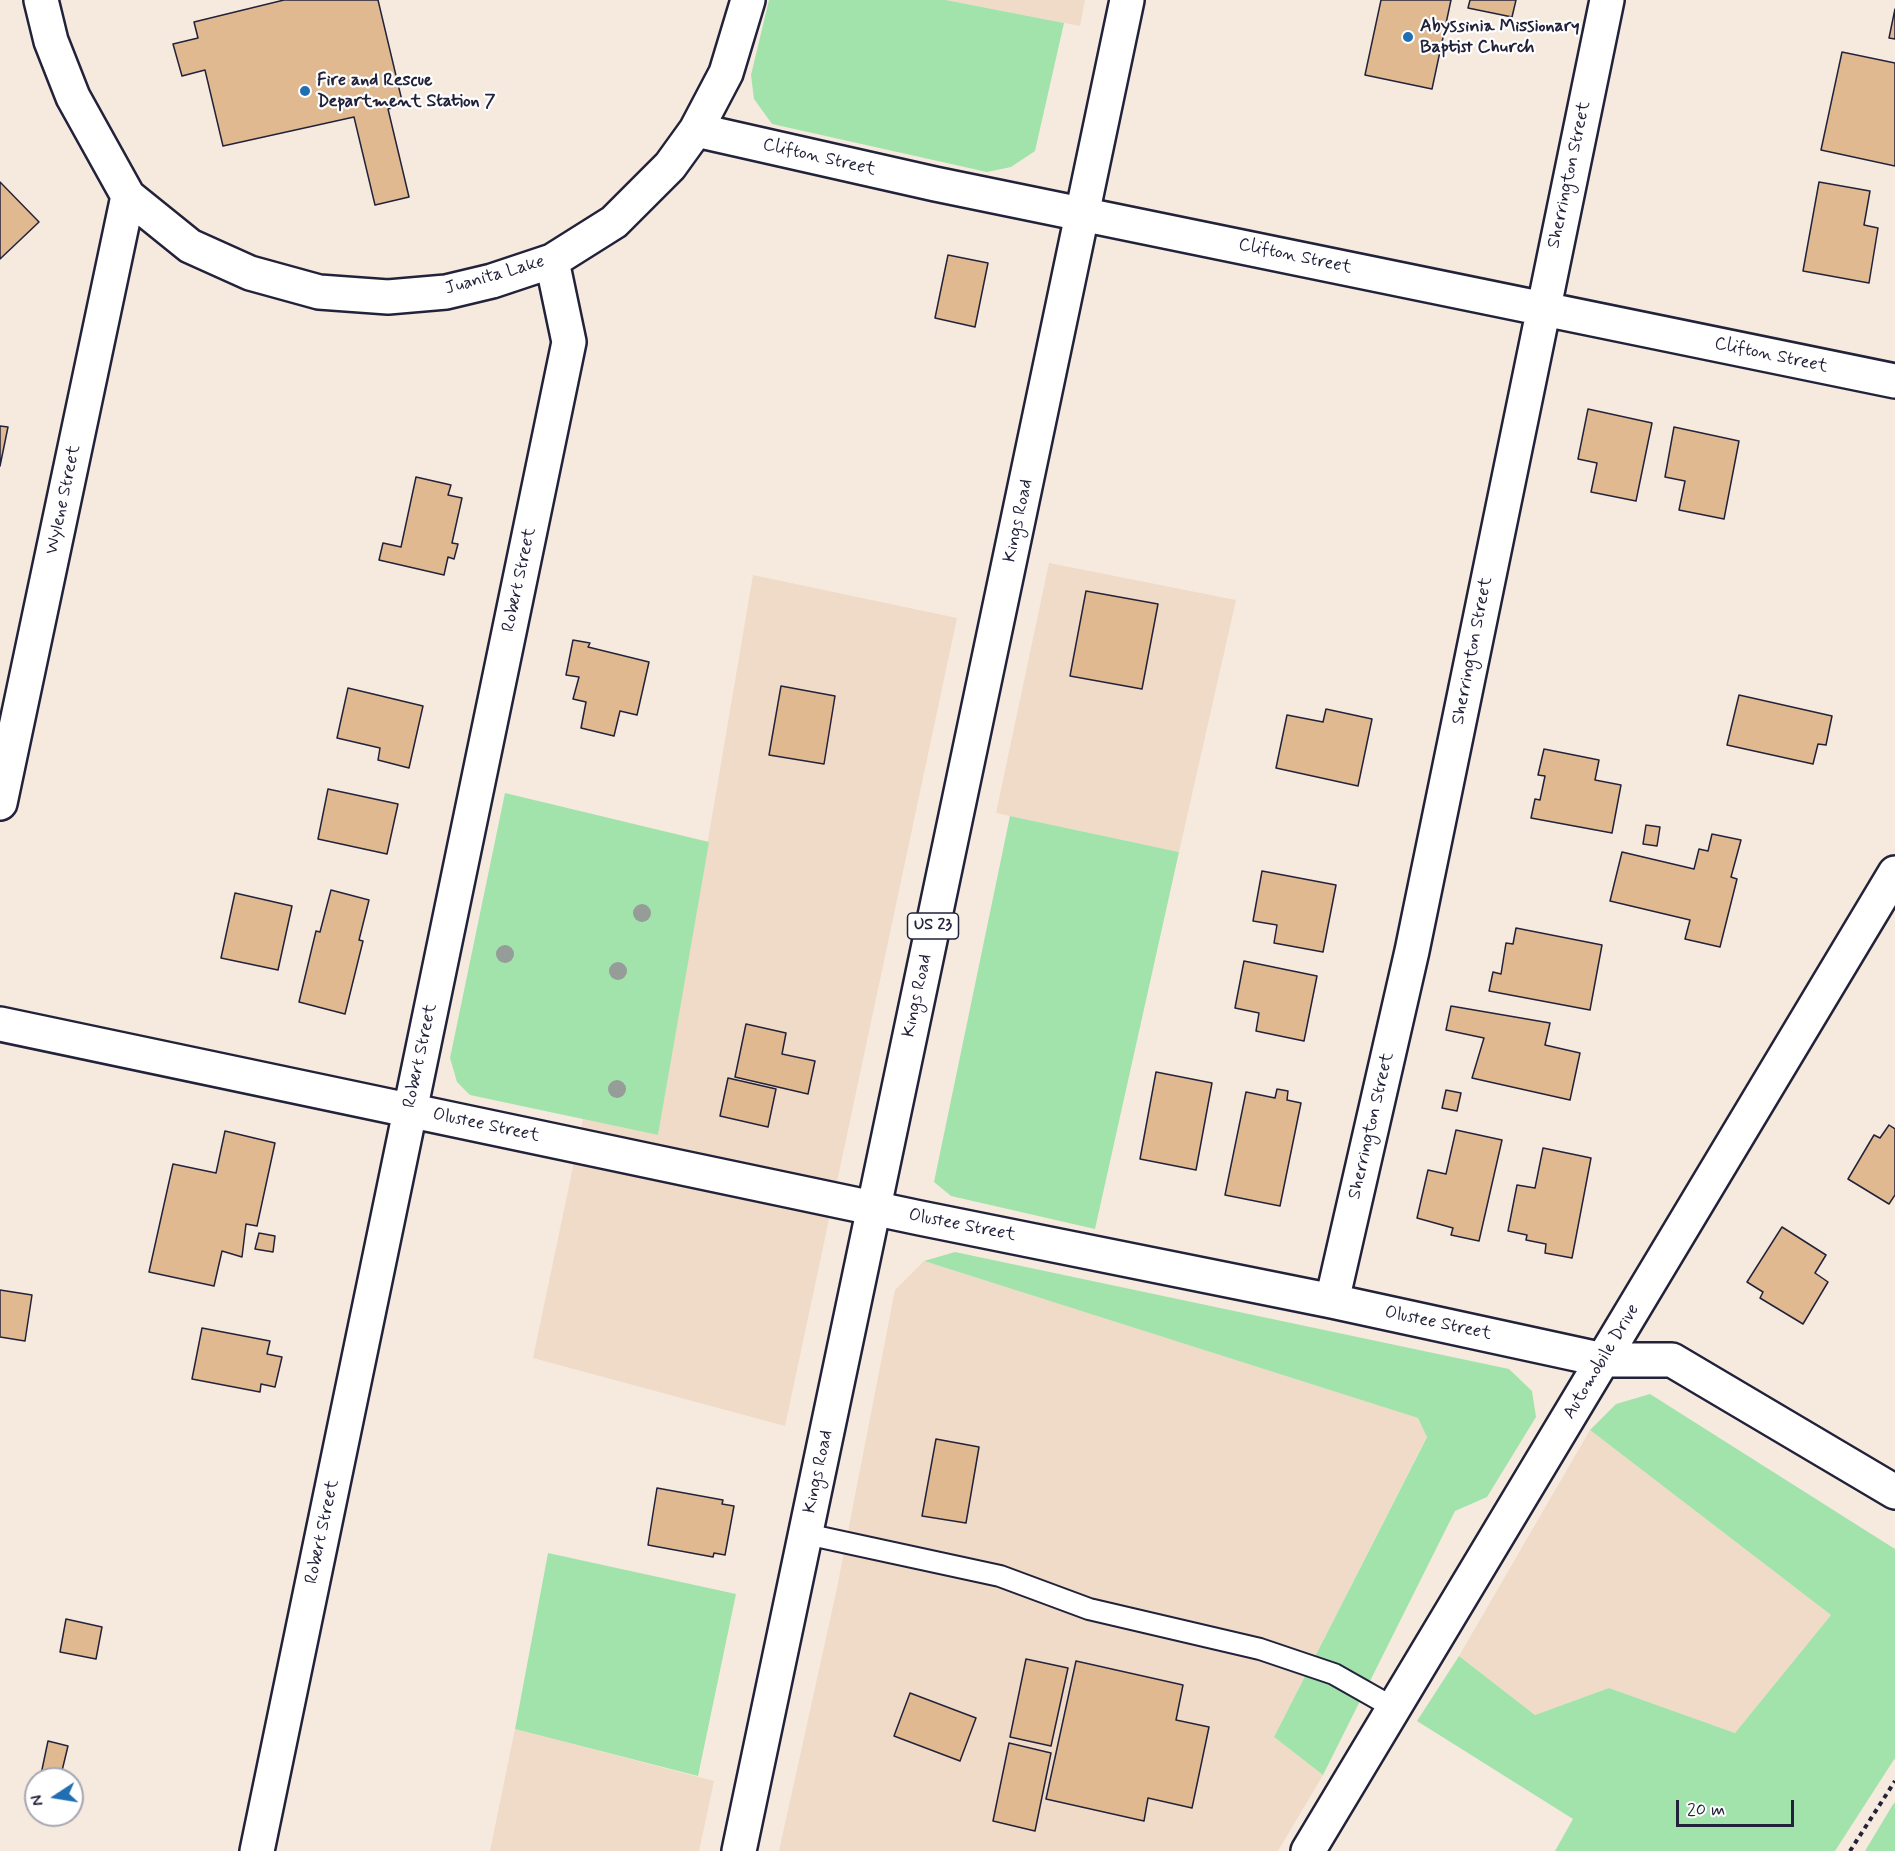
<!DOCTYPE html>
<html>
<head>
<meta charset="utf-8">
<style>
	body { margin:0 }
	#map { position:relative; width:1895px; height:1851px; overflow:hidden; background:#f6eade; font-family:Mynerve,sans-serif }
	canvas { display:block }
	.north { position:absolute; left:24px; top:1767px; width:60px; height:60px; box-sizing:border-box; background:#fff; border:2px solid #a7a7b1; border-radius:50%; rotate:258deg; font-size:16px; font-weight:700; line-height:24px; text-align:center; color:#22223b }
	.north::after { content:''; display:block; margin:auto; width:21px; height:27px; background:#1f6fb2; clip-path:polygon(50% 0,100% 100%,50% 72%,0 100%) }
	.scale { position:absolute; left:1676px; top:1800px; width:118px; height:27px; box-sizing:border-box; border:3px solid #22223b; border-top:0; padding-left:8px; font-size:18px; line-height:21px; white-space:nowrap; color:#22223b; -webkit-text-stroke:4px #fff; paint-order:stroke }
</style>
</head>
<body>
<div id="map">
<canvas width="1895" height="1851"></canvas>
<div class="north">N</div>
<div class="scale">20 m</div>
</div>
<script>
const ctx = document.querySelector('canvas').getContext('2d');
ctx.lineJoin = 'round';
function paint(path, color) {
  ctx.fillStyle = color;
  ctx.fill(path, 'evenodd');
}
function poly(rows) {
  const path = new Path2D();
  for (const r of rows) {
    path.moveTo(r[0], r[1]);
    for (let i = 2; i < r.length; i += 2) path.lineTo(r[i], r[i + 1]);
  }
  return path;
}
function trace(path, color, width, dash) {
  ctx.strokeStyle = color;
  ctx.lineWidth = width;
  ctx.lineCap = dash ? 'butt' : 'round';
  ctx.setLineDash(dash || []);
  ctx.stroke(path);
}
function label(font, color, halo, rows, align = 'center') {
  ctx.font = font + ' Mynerve,sans-serif';
  ctx.lineWidth = 4.5;
  ctx.setLineDash([]);
  ctx.textBaseline = 'middle';
  ctx.strokeStyle = halo;
  ctx.fillStyle = color;
  for (const [text, x, y, turn = 0] of rows) {
    ctx.save();
    ctx.translate(x, y);
    ctx.rotate((+turn || 0) * Math.PI / 180);
    ctx.textAlign = isNaN(turn) ? turn : align;
    if (halo) ctx.strokeText(text, 0, 0);
    ctx.fillText(text, 0, 0);
    ctx.restore();
  }
}
paint(poly([
	[946,0,1085,0,1080,26],
	[1049,563,1236,600,1179,852,996,813],
	[753,575,957,618,785,1426,533,1358,583,1119,658,1135],
	[924,1261,1418,1418,1427,1436,1274,1737,1323,1775,1278,1851,779,1851,837,1588,895,1290],
	[1590,1430,1831,1615,1735,1733,1609,1688,1535,1715,1459,1656],
	[515,1729,714,1781,699,1851,490,1851]
]), '#efdbc7');
paint(poly([
	[769,0,946,0,1064,23,1035,151,1011,167,987,172,772,124,754,99,751,75],
	[505,793,709,842,658,1135,470,1095,457,1082,450,1058],
	[1010,816,1179,852,1095,1229,951,1196,934,1182],
	[955,1252,1509,1369,1532,1391,1536,1417,1487,1497,1455,1511,1323,1775,1274,1737,1427,1437,1418,1418,924,1261],
	[1650,1394,1895,1549,1895,1758,1835,1851,1555,1851,1573,1819,1417,1721,1459,1656,1535,1715,1609,1688,1735,1733,1831,1615,1590,1430,1616,1404],
	[548,1553,736,1594,698,1776,515,1729],
	[1895,1802,1895,1851,1865,1851,1892,1806]
]), '#a2e3ac');
const building = poly([
	[284,0,378,0,403,105,388,109,409,197,375,205,354,117,223,146,205,70,182,76,173,44,198,38,194,22,284,0],
	[1381,0,1451,0,1432,89,1365,75,1381,0],
	[1470,0,1516,0,1512,17,1468,8,1470,0],
	[1895,9,1895,39,1889,38,1895,9],
	[1842,52,1895,63,1895,166,1821,150,1842,52],
	[0,182,39,222,0,259,0,182],
	[1819,182,1870,191,1864,225,1878,228,1869,283,1803,271,1819,182],
	[948,255,988,263,975,327,935,318,948,255],
	[1588,409,1652,423,1636,501,1591,492,1597,463,1578,459,1588,409],
	[0,426,8,427,0,466,0,426],
	[1674,427,1739,441,1724,519,1679,510,1685,481,1665,477,1674,427],
	[416,477,451,485,448,495,462,498,452,543,458,544,454,559,448,557,444,575,379,560,383,543,401,547,416,477],
	[1086,591,1158,604,1142,689,1070,676,1086,591],
	[573,640,590,643,588,647,649,662,637,715,620,711,614,736,581,728,586,702,573,699,579,677,566,675,573,640],
	[781,686,835,696,824,764,769,755,781,686],
	[348,688,423,706,409,768,378,760,380,748,337,738,348,688],
	[1739,695,1832,716,1826,745,1818,744,1813,764,1727,745,1739,695],
	[1326,709,1372,719,1358,786,1276,768,1287,715,1323,722,1326,709],
	[1544,749,1599,760,1595,780,1621,785,1612,833,1531,818,1535,799,1540,800,1545,776,1538,775,1544,749],
	[328,789,398,804,387,854,318,839,328,789],
	[1646,825,1660,827,1657,846,1643,844,1646,825],
	[1712,834,1741,840,1731,877,1737,879,1720,947,1685,939,1690,920,1610,901,1622,852,1694,869,1699,849,1708,851,1712,834],
	[1262,871,1336,885,1323,952,1274,943,1277,925,1253,921,1262,871],
	[331,890,369,900,359,940,363,941,345,1014,299,1002,316,931,320,932,331,890],
	[235,893,292,906,278,970,221,958,235,893],
	[1516,928,1602,945,1590,1010,1489,991,1493,972,1501,974,1506,943,1513,944,1516,928],
	[1244,961,1317,976,1304,1041,1256,1031,1259,1013,1235,1008,1244,961],
	[1451,1006,1550,1023,1545,1045,1580,1053,1570,1100,1472,1078,1484,1038,1446,1030,1451,1006],
	[746,1024,786,1033,782,1054,815,1061,808,1094,735,1077,746,1024],
	[1156,1072,1212,1083,1196,1170,1140,1159,1156,1072],
	[728,1078,776,1089,768,1127,720,1116,728,1078],
	[1277,1089,1288,1091,1287,1100,1301,1103,1280,1206,1225,1195,1246,1092,1275,1098,1277,1089],
	[1446,1090,1461,1093,1457,1111,1442,1108,1446,1090],
	[1889,1125,1895,1129,1895,1195,1889,1204,1848,1179,1874,1135,1880,1138,1889,1125],
	[1456,1130,1502,1140,1479,1241,1451,1235,1453,1228,1417,1218,1428,1170,1446,1174,1456,1130],
	[225,1131,275,1143,257,1226,246,1224,242,1257,222,1251,214,1286,149,1272,173,1164,216,1173,225,1131],
	[1543,1148,1591,1158,1572,1258,1545,1253,1546,1244,1526,1240,1527,1235,1508,1231,1517,1185,1535,1188,1543,1148],
	[1782,1227,1826,1255,1815,1273,1828,1282,1803,1324,1760,1298,1763,1292,1747,1282,1782,1227],
	[259,1233,275,1236,273,1252,255,1249,259,1233],
	[0,1290,32,1295,25,1341,0,1337,0,1290],
	[202,1328,270,1341,267,1354,282,1357,275,1387,261,1384,260,1392,192,1379,202,1328],
	[936,1439,979,1447,966,1523,922,1516,936,1439],
	[657,1488,723,1500,722,1504,734,1506,725,1555,714,1553,713,1557,648,1545,657,1488],
	[66,1619,102,1627,96,1659,60,1652,66,1619],
	[1026,1659,1068,1668,1051,1746,1010,1737,1026,1659],
	[1076,1661,1183,1685,1176,1720,1209,1727,1192,1808,1148,1798,1144,1821,1046,1799,1076,1661],
	[910,1693,976,1718,960,1761,894,1736,910,1693],
	[48,1741,68,1746,60,1779,40,1779,48,1741],
	[1009,1743,1051,1753,1035,1831,993,1821,1009,1743]
]);
paint(building, '#e0b991');
trace(building, '#22223b', 1.5);
const lane = poly([
	[806,1534,1000,1576,1089,1609,1260,1649,1334,1674,1394,1708]
]);
const street = poly([
	[41,0,51,41,73,97,128,196,190,246,250,273,319,292,388,297,446,292,492,281,552,261,614,222,670,166,696,130,726,73,748,0],
	[696,130,935,184,1895,381],
	[0,803,128,196],
	[0,1024,920,1218,1332,1301,1604,1360,1672,1360,1895,1492],
	[1332,1301,1412,951,1607,0],
	[257,1851,569,342,552,261],
	[1308,1851,1895,873]
]);
const primary = poly([
	[739,1851,1127,0]
]);
trace(lane, '#22223b', 24);
trace(street, '#22223b', 38);
trace(primary, '#22223b', 38);
trace(poly([
	[1850,1851,1895,1781]
]), '#22223b', 4, [4.5, 4.5]);
trace(lane, '#fff', 20);
trace(street, '#fff', 33);
trace(primary, '#fff', 33);
ctx.fillStyle = '#969c97';
for (const [x, y] of [
	[642,913],
	[505,954],
	[618,971],
	[617,1089]
]) {
  ctx.beginPath();
  ctx.arc(x, y, 9, 0, 2 * Math.PI);
  ctx.fill();
}
for (const [x, y, r, color] of [
	[1408,37,6,"#1f6fb2"],
	[305,91,6,"#1f6fb2"]
]) {
  const dot = new Path2D();
  dot.arc(x, y, r, 0, 2 * Math.PI);
  ctx.fillStyle = color;
  ctx.fill(dot);
  trace(dot, '#fff', 2);
}
for (const [x, y, w] of [
	[933,926,51]
]) {
  const box = new Path2D();
  box.roundRect(x - w / 2, y - 13, w, 26, 4.5);
  ctx.fillStyle = '#fff';
  ctx.fill(box);
  trace(box, '#22223b', 1.5);
}
label('bold 16px', '#22223b', null, [
	["US 23",933,926]
]);
label('bold 18px', '#22223b', '#fff', [
	["Abyssinia Missionary",1420,27],
	["Baptist Church",1420,48],
	["Fire and Rescue",317,81],
	["Department Station 7",317,102]
], 'left');
label('18px', '#22223b', '#fff', [
	["Clifton Street",819,158,13],
	["Sherrington Street",1570,175,-78],
	["Clifton Street",1295,257,12],
	["Juanita Lake",495,276,-16],
	["Clifton Street",1771,356,12],
	["Wylene Street",64,500,-78],
	["Kings Road",1019,521,-78],
	["Robert Street",520,580,-78],
	["Sherrington Street",1473,651,-79],
	["Kings Road",918,996,-78],
	["Robert Street",421,1056,-78],
	["Olustee Street",486,1126,12],
	["Sherrington Street",1372,1126,-77],
	["Olustee Street",962,1226,11],
	["Olustee Street",1438,1324,12],
	["Automobile Drive",1602,1362,-59],
	["Kings Road",819,1472,-78],
	["Robert Street",323,1532,-78]
]);
</script>
</body>
</html>
